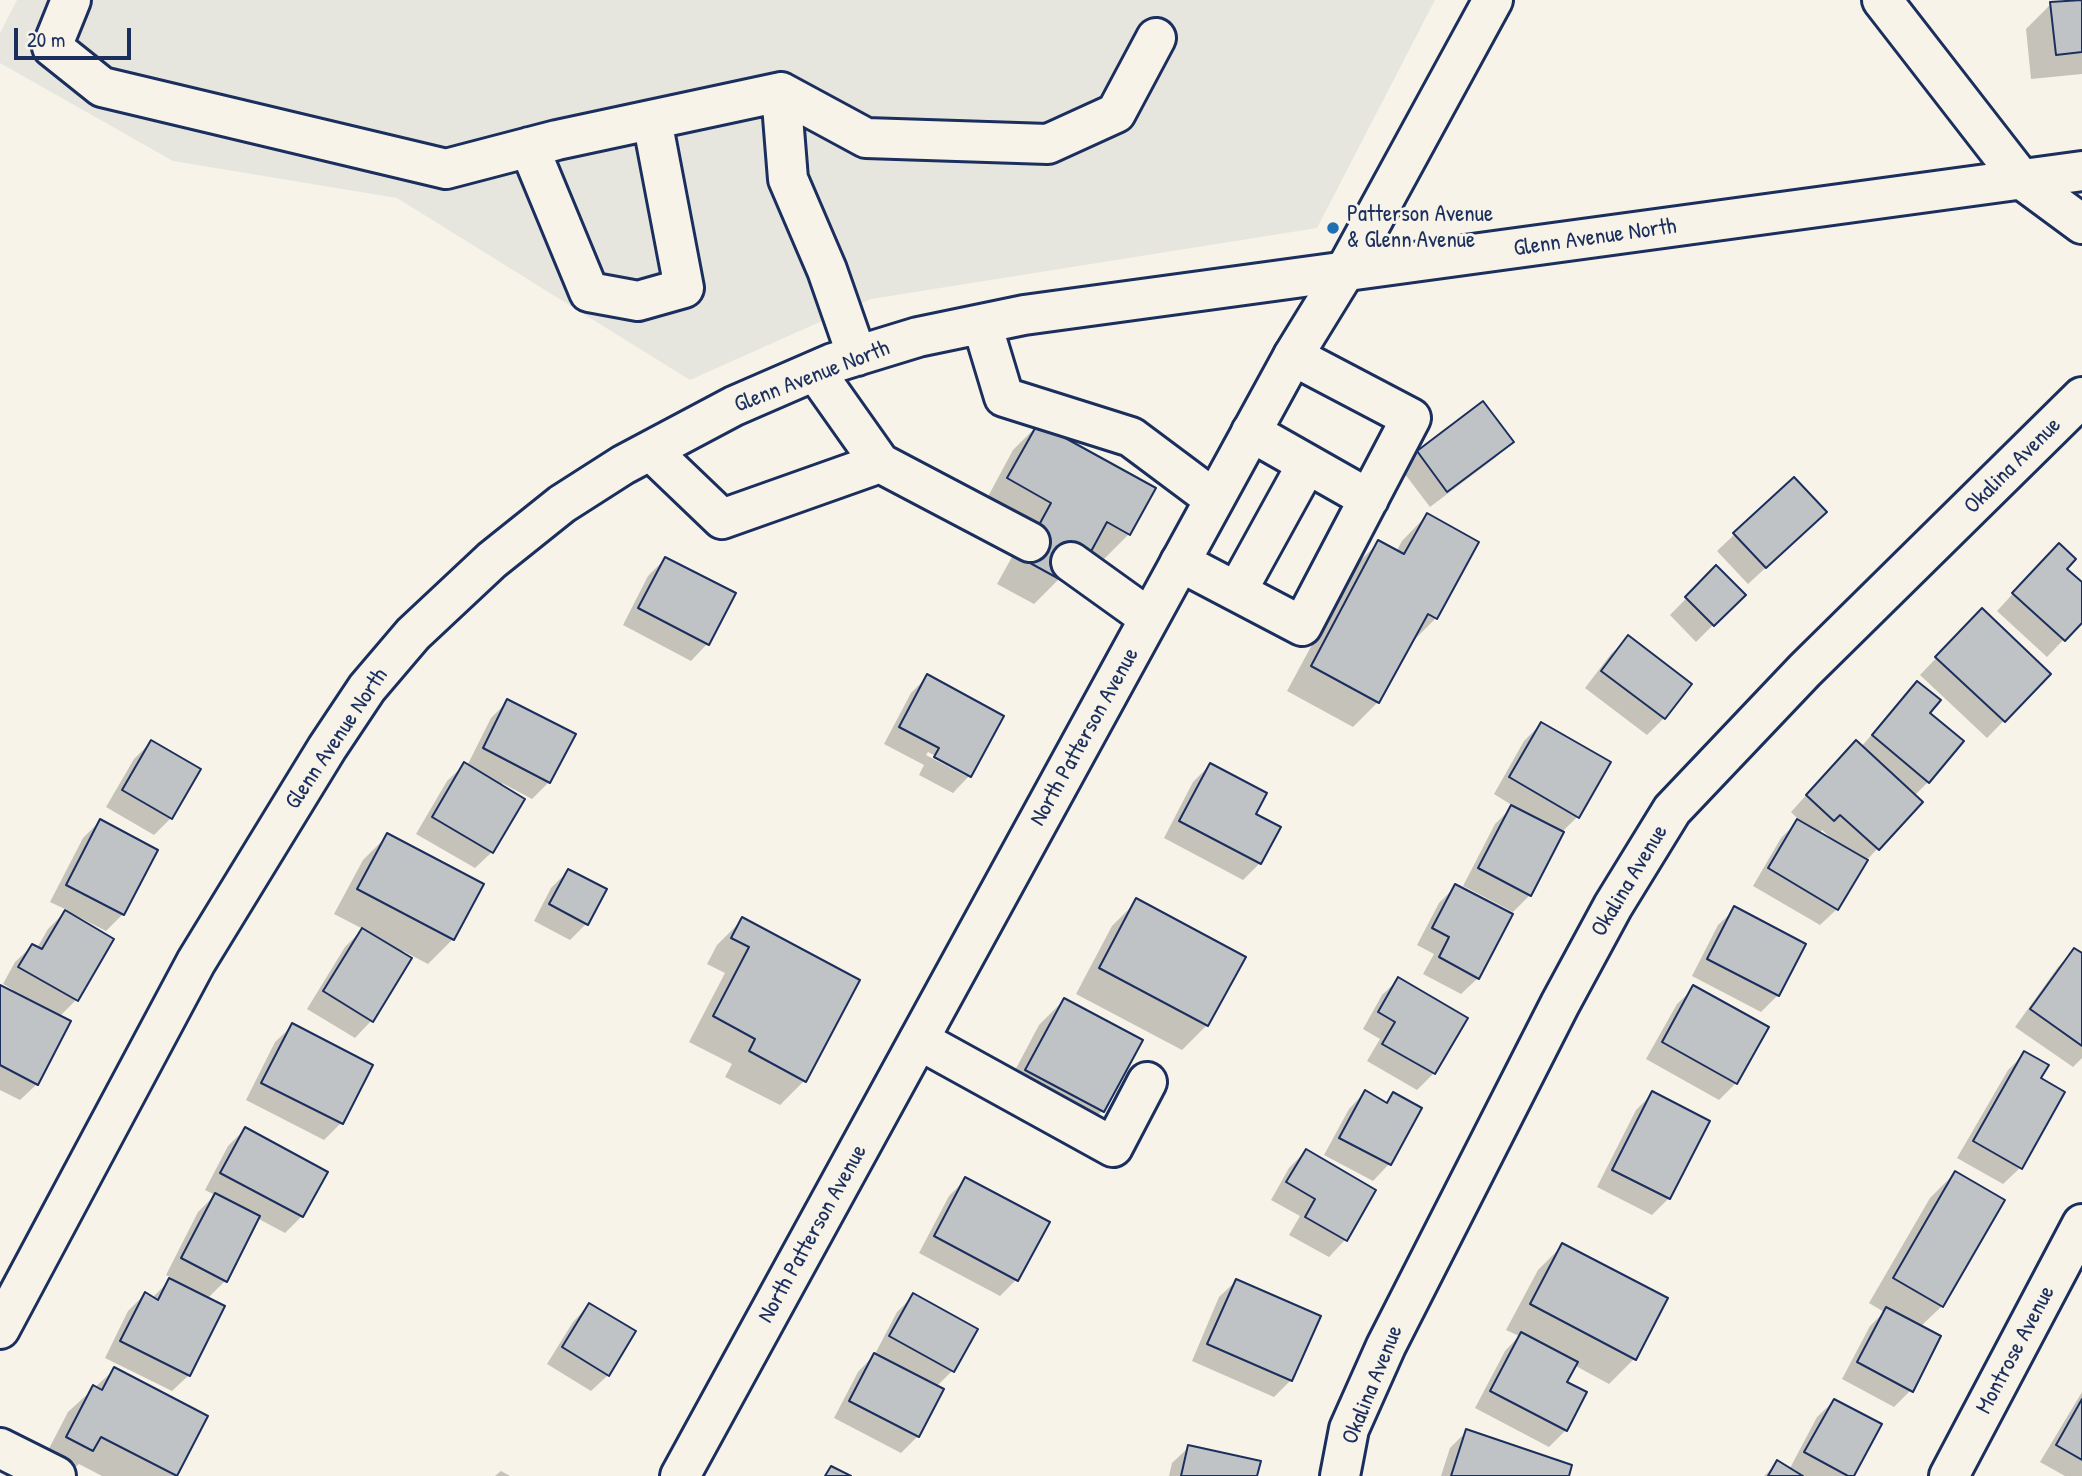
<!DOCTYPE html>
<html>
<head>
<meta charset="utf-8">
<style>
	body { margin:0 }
	#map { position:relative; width:2082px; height:1476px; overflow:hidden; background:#f7f3e8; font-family:"Patrick Hand",sans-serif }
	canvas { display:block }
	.scale { position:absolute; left:14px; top:28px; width:117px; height:32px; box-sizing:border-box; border:4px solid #1b2f5e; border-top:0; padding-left:9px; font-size:21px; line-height:24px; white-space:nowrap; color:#1b2f5e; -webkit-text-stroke:5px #f7f3e8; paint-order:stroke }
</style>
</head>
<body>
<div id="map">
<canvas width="2082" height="1476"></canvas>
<div class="scale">20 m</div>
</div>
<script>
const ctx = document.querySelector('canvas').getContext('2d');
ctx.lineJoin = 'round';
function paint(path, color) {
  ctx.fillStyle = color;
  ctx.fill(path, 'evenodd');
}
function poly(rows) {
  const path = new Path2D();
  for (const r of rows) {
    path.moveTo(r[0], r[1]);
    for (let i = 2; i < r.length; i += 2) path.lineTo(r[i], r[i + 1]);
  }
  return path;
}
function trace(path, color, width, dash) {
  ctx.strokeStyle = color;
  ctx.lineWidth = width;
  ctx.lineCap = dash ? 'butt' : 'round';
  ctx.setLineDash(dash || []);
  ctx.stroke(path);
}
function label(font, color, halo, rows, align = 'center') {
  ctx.font = font + ' "Patrick Hand",sans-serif';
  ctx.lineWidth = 6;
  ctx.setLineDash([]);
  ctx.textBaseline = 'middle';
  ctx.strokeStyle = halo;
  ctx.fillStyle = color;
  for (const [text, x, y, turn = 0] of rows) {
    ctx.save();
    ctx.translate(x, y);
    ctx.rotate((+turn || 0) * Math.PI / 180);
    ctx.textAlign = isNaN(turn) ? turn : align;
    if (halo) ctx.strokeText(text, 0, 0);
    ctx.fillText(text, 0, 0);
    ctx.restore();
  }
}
paint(poly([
	[17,0,1435,0,1317,228,871,299,690,380,397,198,173,161,0,63,0,33]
]), '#e6e5de');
paint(poly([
	[2082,0,2082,74,2031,79,2026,29,2051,4],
	[1483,404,1512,441,1495,458,1430,507,1401,469,1418,452],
	[1038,425,1129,534,1104,559,1089,551,1061,581,1059,579,1034,604,997,584,1028,528,984,504,1013,450],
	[1793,479,1808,529,1748,584,1717,551],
	[1427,515,1436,618,1411,643,1378,702,1353,727,1287,691,1354,567,1379,542,1396,552,1402,541],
	[665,559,707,644,691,661,623,625,648,576],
	[2042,562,2065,569,2082,585,2082,620,2047,657,1997,611],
	[1716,568,1743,595,1696,642,1670,615],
	[1966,627,2049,674,1987,738,1920,675],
	[1628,638,1690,684,1664,718,1647,735,1585,688,1611,654],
	[928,676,969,776,953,793,919,775,924,765,884,744,911,693],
	[928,752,966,772,966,776,926,755],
	[1917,683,1927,713,1928,782,1914,796,1921,802,1865,862,1837,909,1820,925,1753,886,1781,838,1799,820,1791,812,1839,759,1861,747],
	[1822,830,1832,839,1819,834],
	[508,701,573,735,549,782,532,799,502,783,492,852,475,868,416,834,447,781,464,765,467,766,491,718],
	[1541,724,1578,816,1563,831,1530,895,1513,912,1463,886,1495,824,1513,806,1494,794,1524,741],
	[151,742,171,818,154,835,106,807,134,759],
	[1210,765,1254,815,1260,863,1243,880,1164,838,1193,782],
	[100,821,123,914,106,931,71,913,70,915,76,1000,59,1017,37,1084,20,1100,0,1090,0,987,12,992,13,990,3,984,15,962,32,946,37,948,48,929,67,910,50,902,83,838],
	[388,835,453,939,428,964,403,951,371,1021,355,1038,307,1009,345,947,363,929,334,914,363,860],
	[568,871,586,924,570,940,534,921,551,888],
	[1456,886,1478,978,1461,994,1423,974,1434,954,1417,945,1439,903],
	[1137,901,1243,958,1207,1025,1182,1050,1076,994,1112,926],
	[1735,909,1778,995,1761,1012,1692,976,1718,925],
	[742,920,805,1080,780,1105,725,1077,732,1064,689,1042,725,973,707,964,717,945],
	[2075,950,2082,955,2082,1058,2073,1067,2015,1027,2058,967],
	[1399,979,1466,1018,1434,1073,1417,1090,1367,1061,1380,1039,1363,1029,1382,995],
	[1694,988,1736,1083,1719,1100,1646,1059,1677,1004],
	[1064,1000,1102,1111,1077,1136,1002,1095,1039,1025],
	[292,1026,341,1123,324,1140,246,1100,275,1042],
	[2024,1054,2039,1079,2020,1168,2003,1184,1957,1158,2008,1070],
	[1365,1092,1385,1103,1393,1094,1389,1164,1373,1181,1324,1155,1349,1109],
	[1653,1093,1708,1122,1669,1198,1652,1215,1597,1187,1636,1110],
	[245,1129,302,1216,285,1233,257,1218,225,1281,207,1299,189,1375,172,1391,105,1358,128,1311,145,1294,152,1298,172,1278,166,1275,198,1212,215,1195,205,1190,228,1146],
	[1306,1151,1374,1191,1345,1240,1329,1257,1289,1235,1300,1216,1271,1200,1289,1168],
	[1955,1173,1942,1306,1920,1327,1911,1390,1894,1407,1842,1379,1870,1326,1884,1312,1869,1303,1930,1198],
	[966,1179,1017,1279,1000,1296,919,1253,949,1196],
	[1563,1245,1634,1359,1609,1384,1574,1365,1565,1382,1566,1430,1549,1447,1475,1408,1505,1351,1519,1336,1506,1330,1538,1270],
	[1236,1281,1291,1380,1274,1397,1192,1361,1219,1297],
	[914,1295,952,1371,936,1387,918,1436,901,1453,834,1418,858,1372,875,1354,897,1312],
	[589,1305,608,1375,591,1391,547,1364,573,1322],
	[115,1369,206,1417,175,1476,102,1476,79,1464,67,1475,42,1462,68,1412],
	[2082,1392,2082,1476,2065,1476,2040,1462],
	[1834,1401,1852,1476,1764,1476,1777,1463,1789,1470,1817,1417],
	[1467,1431,1567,1476,1441,1476,1450,1448],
	[1189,1447,1256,1476,1169,1476,1172,1463],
	[501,1471,510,1476,495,1476]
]), '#0003');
const building = poly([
	[2082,0,2082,52,2056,55,2050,2,2082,0],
	[1483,401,1514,442,1447,492,1417,451,1483,401],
	[1038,423,1156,488,1130,535,1107,522,1088,557,1076,551,1061,580,1021,558,1051,503,1007,478,1038,423],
	[1794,477,1827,512,1766,568,1733,533,1794,477],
	[1427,513,1479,542,1437,619,1428,614,1379,703,1311,666,1378,540,1404,554,1427,513],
	[2059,543,2076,559,2067,569,2082,582,2082,623,2065,641,2012,593,2059,543],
	[665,557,736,593,709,645,638,608,665,557],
	[1716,565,1746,595,1714,626,1685,597,1716,565],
	[1982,608,2051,674,2005,722,1935,657,1982,608],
	[1628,635,1692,684,1665,719,1601,671,1628,635],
	[927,674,1004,716,971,777,934,757,939,748,899,727,927,674],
	[1917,681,1941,700,1930,713,1964,741,1929,783,1872,735,1917,681],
	[507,699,576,734,550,783,483,748,507,699],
	[1541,722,1611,762,1579,818,1509,777,1541,722],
	[151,740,201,769,172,819,122,790,151,740],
	[1856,740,1923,802,1879,850,1840,815,1834,821,1806,795,1856,740],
	[464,762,525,799,493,853,432,817,464,762],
	[1210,763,1267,793,1256,814,1281,827,1261,864,1179,821,1210,763],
	[1511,805,1564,832,1531,896,1478,868,1511,805],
	[100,819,158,850,124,915,66,885,100,819],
	[1797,819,1868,860,1838,910,1768,868,1797,819],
	[387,833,484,884,454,940,357,889,387,833],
	[568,869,607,889,588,925,549,904,568,869],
	[1455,884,1513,914,1479,979,1439,957,1449,937,1432,928,1455,884],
	[1136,898,1246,957,1208,1026,1099,968,1136,898],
	[1734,906,1806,944,1779,996,1707,959,1734,906],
	[65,910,114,939,78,1001,18,967,32,944,42,949,65,910],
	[742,917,860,980,806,1082,749,1051,755,1039,713,1016,749,947,731,938,742,917],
	[362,928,412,958,373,1022,323,991,362,928],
	[2074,948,2082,953,2082,1046,2030,1009,2074,948],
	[1398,977,1468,1018,1435,1074,1382,1044,1395,1022,1378,1012,1398,977],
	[0,985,71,1021,38,1085,0,1065,0,985],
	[1693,985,1769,1027,1737,1084,1662,1042,1693,985],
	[1064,998,1143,1040,1104,1112,1025,1070,1064,998],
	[292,1023,373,1065,343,1124,261,1083,292,1023],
	[2024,1051,2049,1065,2041,1078,2065,1092,2022,1169,1973,1141,2024,1051],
	[1365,1090,1387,1103,1393,1092,1422,1108,1391,1165,1339,1138,1365,1090],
	[1652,1091,1710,1121,1670,1199,1612,1170,1652,1091],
	[245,1127,328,1172,303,1217,220,1173,245,1127],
	[1306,1149,1376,1190,1347,1241,1305,1217,1315,1199,1286,1182,1306,1149],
	[1955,1171,2005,1200,1943,1307,1893,1278,1955,1171],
	[965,1177,1050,1222,1018,1281,934,1236,965,1177],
	[215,1193,260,1216,227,1282,181,1258,215,1193],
	[1562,1243,1668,1298,1636,1360,1530,1304,1562,1243],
	[169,1278,225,1306,190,1376,120,1341,145,1292,158,1300,169,1278],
	[1236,1279,1321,1316,1292,1381,1207,1344,1236,1279],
	[913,1293,978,1329,954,1372,889,1336,913,1293],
	[589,1303,636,1331,609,1376,562,1347,589,1303],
	[1886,1307,1941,1336,1913,1392,1857,1362,1886,1307],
	[1521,1332,1578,1362,1567,1382,1587,1392,1567,1431,1490,1391,1521,1332],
	[874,1353,944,1389,919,1437,849,1401,874,1353],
	[114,1367,208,1416,177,1476,101,1437,93,1451,66,1437,93,1385,102,1390,114,1367],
	[1834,1399,1882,1424,1854,1476,1848,1476,1804,1452,1834,1399],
	[2082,1399,2082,1460,2056,1445,2082,1399],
	[1466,1429,1572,1465,1569,1476,1451,1476,1466,1429],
	[1188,1445,1261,1461,1257,1476,1181,1476,1188,1445],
	[1777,1460,1803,1476,1768,1476,1777,1460],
	[831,1466,851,1476,825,1476,831,1466]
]);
paint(building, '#c0c3c5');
trace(building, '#1b2f5e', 2);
const minor = poly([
	[71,0,52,47,102,87,446,169,557,140,781,92,866,138,1048,144,1116,113,1156,38],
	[1882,0,2021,179,2082,224],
	[781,92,788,179,827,270,857,356],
	[529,147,589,292,638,301,684,288,652,120],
	[982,324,1004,397,1131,437,1214,499],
	[1251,432,1369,499],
	[651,451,722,519,880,463,815,371],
	[880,463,1030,542],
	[1071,562,1149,618],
	[1180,562,1302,626,1411,418,1293,356],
	[1237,591,1307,464],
	[919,1040,1113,1147,1147,1082],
	[0,1329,196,962,327,748,367,688,413,634,492,560,562,504,623,465,734,406,833,363,918,337,1024,315,2082,171],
	[0,1448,56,1476],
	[1340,1476,1349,1429,1386,1346,1560,1004,1613,906,1672,810,1805,670,2082,397],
	[1949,1476,2082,1224]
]);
const major = poly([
	[680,1476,1293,356,1344,273,1493,0]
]);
trace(minor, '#1b2f5e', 44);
trace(major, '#1b2f5e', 44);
trace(minor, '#f7f3e8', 38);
trace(major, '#f7f3e8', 38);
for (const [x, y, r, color] of [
	[1333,228,7,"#1f6fb2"]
]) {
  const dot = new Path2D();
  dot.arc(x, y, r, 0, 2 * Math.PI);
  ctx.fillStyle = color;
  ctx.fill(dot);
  trace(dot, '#f7f3e8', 2.5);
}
label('23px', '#1b2f5e', '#f7f3e8', [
	["Patterson Avenue",1347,215],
	["& Glenn Avenue",1347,241]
], 'left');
label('23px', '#1b2f5e', '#f7f3e8', [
	["Glenn Avenue North",1595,238,-8],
	["Glenn Avenue North",812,377,-21],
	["Okalina Avenue",2013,466,-45],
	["North Patterson Avenue",1085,737,-61],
	["Glenn Avenue North",337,739,-56],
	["Okalina Avenue",1630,881,-59],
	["North Patterson Avenue",813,1234,-61],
	["Montrose Avenue",2016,1350,-62],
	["Okalina Avenue",1373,1385,-68]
]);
</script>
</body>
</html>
